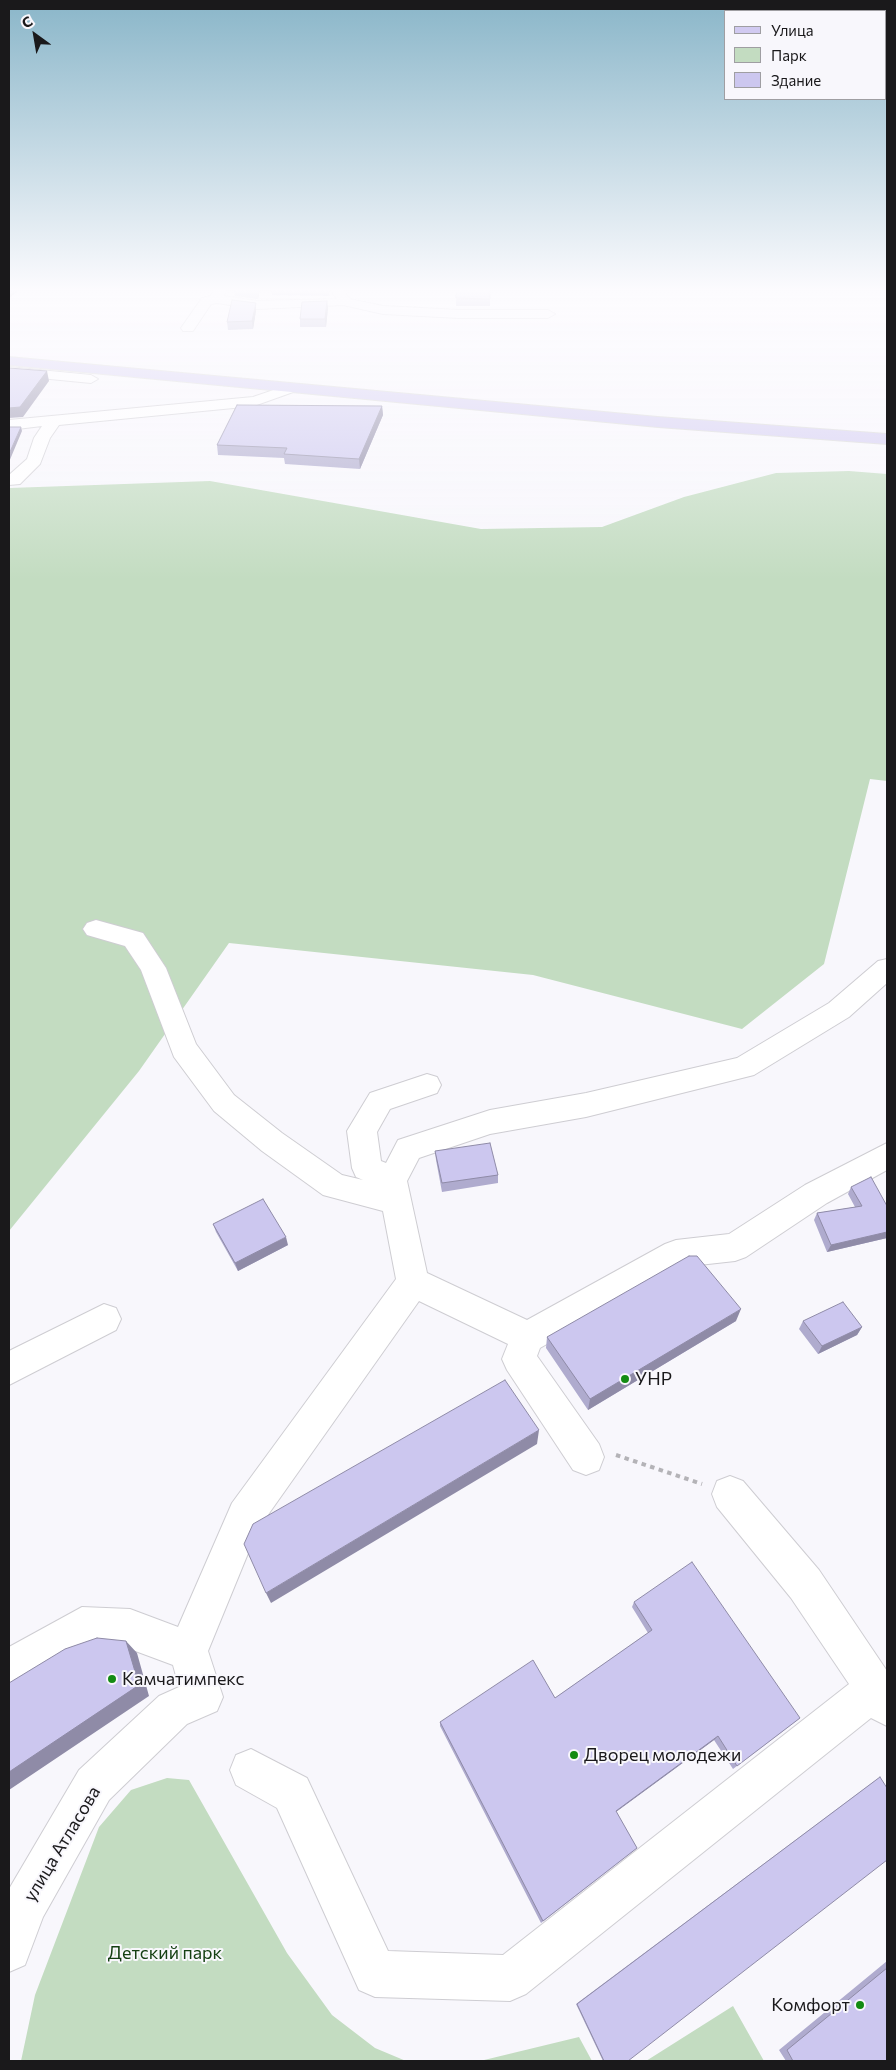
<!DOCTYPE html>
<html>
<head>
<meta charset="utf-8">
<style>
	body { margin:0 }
	#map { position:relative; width:896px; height:2070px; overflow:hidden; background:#f8f7fc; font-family:Commissioner,sans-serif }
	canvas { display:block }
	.frame { position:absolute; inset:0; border:10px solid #1a191b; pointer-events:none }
	.legend { position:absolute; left:724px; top:10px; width:162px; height:90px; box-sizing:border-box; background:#f8f7fc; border:1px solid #9f9ea2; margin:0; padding:6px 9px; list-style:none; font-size:15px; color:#1a191b }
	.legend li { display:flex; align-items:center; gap:10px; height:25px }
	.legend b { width:25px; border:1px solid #9f9ea2 }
	.north { position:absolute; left:10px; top:10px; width:50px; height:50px; -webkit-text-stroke:4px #f8f7fc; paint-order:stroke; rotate:328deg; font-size:14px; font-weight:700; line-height:20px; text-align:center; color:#1a191b }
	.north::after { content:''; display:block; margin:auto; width:18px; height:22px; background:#1a191b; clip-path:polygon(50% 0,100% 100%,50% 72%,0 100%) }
</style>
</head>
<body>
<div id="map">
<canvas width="896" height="2070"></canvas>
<div class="frame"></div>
<ul class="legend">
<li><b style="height:6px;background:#d1caf1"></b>Улица</li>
<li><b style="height:14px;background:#c3dcc1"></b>Парк</li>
<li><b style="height:14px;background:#ccc7ef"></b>Здание</li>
</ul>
<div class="north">С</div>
</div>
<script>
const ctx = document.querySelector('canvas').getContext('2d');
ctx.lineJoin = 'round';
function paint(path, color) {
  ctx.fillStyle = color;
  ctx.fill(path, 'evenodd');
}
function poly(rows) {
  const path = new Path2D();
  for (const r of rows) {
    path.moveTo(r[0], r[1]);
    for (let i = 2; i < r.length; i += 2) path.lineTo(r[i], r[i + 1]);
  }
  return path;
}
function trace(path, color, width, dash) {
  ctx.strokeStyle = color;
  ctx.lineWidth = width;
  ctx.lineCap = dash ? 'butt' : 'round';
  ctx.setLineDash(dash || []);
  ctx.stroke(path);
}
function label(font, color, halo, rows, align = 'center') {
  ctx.font = font + ' Commissioner,sans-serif';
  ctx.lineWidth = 4;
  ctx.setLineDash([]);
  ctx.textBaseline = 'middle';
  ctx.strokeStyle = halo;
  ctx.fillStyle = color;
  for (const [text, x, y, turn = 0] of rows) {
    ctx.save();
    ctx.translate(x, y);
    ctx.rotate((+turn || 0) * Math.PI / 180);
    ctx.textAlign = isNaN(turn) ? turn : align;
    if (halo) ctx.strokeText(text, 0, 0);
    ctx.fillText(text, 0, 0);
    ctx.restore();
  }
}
paint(poly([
	[849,471,887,474,887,781,870,779,824,964,742,1029,533,975,229,943,139,1071,9,1231,9,488,210,481,481,529,602,527,684,497,776,473],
	[167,1778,189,1780,287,1953,332,2015,375,2048,406,2061,21,2061,35,1995,99,1827,131,1790],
	[733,2006,764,2061,646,2061],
	[579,2037,592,2061,480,2061]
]), '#c3dcc1');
const minor = poly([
	[214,290,226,290,224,296,257,301,337,299,331,290,343,290,350,299,383,306,459,310,548,310,555,314,548,318,459,318,383,314,343,305,257,309,217,303,211,304,193,331,183,331,181,328,202,298,211,296,214,290],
	[9,367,91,375,98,379,91,383,9,375,9,367],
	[291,384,298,388,296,391,254,406,59,425,50,438,40,464,20,484,9,485,9,475,27,459,34,438,42,426,9,430,9,420,253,397,291,384],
	[96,920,143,933,166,968,196,1044,234,1095,282,1133,342,1175,363,1180,356,1177,352,1168,347,1131,370,1093,427,1074,437,1077,441,1085,437,1093,390,1109,377,1132,381,1161,386,1163,398,1140,490,1110,586,1093,737,1058,829,1003,878,961,887,959,887,983,849,1017,754,1075,586,1117,490,1134,419,1158,407,1181,427,1273,527,1320,665,1244,676,1240,729,1234,805,1185,887,1143,887,1170,827,1203,746,1257,735,1261,681,1267,540,1348,537,1356,599,1444,604,1457,599,1470,586,1475,573,1470,507,1370,502,1359,508,1344,419,1301,258,1529,208,1651,223,1697,217,1711,187,1724,109,1800,43,1917,25,1965,9,1972,9,1889,79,1770,159,1696,179,1687,173,1665,130,1649,86,1647,9,1689,9,1647,82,1607,130,1609,178,1627,232,1503,396,1279,383,1211,323,1195,262,1151,214,1111,174,1057,141,970,125,946,87,935,83,929,87,923,96,920],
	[104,1304,116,1308,121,1319,116,1330,9,1385,9,1351,104,1304],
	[730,1476,743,1481,819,1570,887,1671,887,1726,871,1718,526,1994,510,2001,375,1997,359,1990,277,1808,236,1785,230,1770,236,1755,251,1749,307,1778,388,1951,503,1955,849,1684,791,1598,717,1507,712,1494,717,1481,730,1476]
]);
const major = poly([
	[9,357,658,417,887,434,887,444,658,427,9,365,9,357]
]);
trace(minor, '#cecdd2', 2);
trace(major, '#d6d6d6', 2);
trace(poly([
	[616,1455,702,1484]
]), '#b4b3b7', 4, [4.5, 4.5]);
paint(minor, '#fff');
paint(major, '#d1caf1');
paint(poly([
	[234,290,260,290,258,299,235,296],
	[271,290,330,290,329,296,272,295],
	[456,290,490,290,490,306,456,306],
	[327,301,328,308,326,327,300,327,300,319],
	[256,311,253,329,228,330,227,322],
	[382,406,383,415,360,469,285,464,284,458,218,455,217,445],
	[435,1151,498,1175,498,1183,442,1192,436,1160],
	[851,1187,887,1206,887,1238,827,1252,814,1220,817,1213,855,1207,848,1194],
	[213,1224,288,1245,238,1271,216,1232],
	[736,1321,588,1410,546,1348,547,1337],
	[803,1321,862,1327,857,1335,818,1354,799,1329],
	[634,1602,800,1718,733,1769,714,1740,616,1812,637,1848,541,1923,440,1726,440,1722,555,1698,648,1633,632,1607],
	[880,1777,628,2061,603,2061,576,2004],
	[887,1961,887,2061,786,2061,779,2050]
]), '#afabce');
paint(poly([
	[9,290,19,290,9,298],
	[258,290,260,290,258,299],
	[327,301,328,308,326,327,325,319],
	[256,303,256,311,253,329,252,321],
	[47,371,49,381,23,417,9,418,9,408],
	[382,406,383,415,360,469,359,459],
	[21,427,22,431,9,462,9,454],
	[887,1232,887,1238,827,1252,831,1245],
	[286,1237,288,1245,238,1271,235,1263],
	[741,1309,736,1321,588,1410,590,1399],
	[862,1327,857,1335,818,1354,822,1346],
	[539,1430,537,1444,271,1603,266,1593],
	[126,1641,137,1653,149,1696,9,1790,9,1772],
	[718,1736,714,1740,613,1814,616,1811]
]), '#8f8ba7');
const building = poly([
	[246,290,258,290,258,291,246,290],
	[456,290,490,290,490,299,456,298,456,290],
	[232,300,256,303,252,321,227,322,232,300],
	[327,301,325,319,300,319,302,302,327,301],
	[9,368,47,371,20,407,9,408,9,368],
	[237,405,382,406,359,459,284,454,287,448,217,445,237,405],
	[9,427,21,427,9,454,9,427],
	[490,1143,498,1175,442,1183,435,1151,490,1143],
	[871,1177,887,1206,887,1232,831,1245,817,1213,862,1206,851,1187,871,1177],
	[263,1199,286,1237,235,1263,213,1224,263,1199],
	[689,1256,697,1256,741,1309,590,1399,547,1337,689,1256],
	[843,1302,862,1327,822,1346,803,1321,843,1302],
	[505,1380,539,1430,266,1593,244,1544,253,1524,505,1380],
	[692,1562,800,1718,737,1766,718,1736,616,1811,637,1848,543,1921,440,1722,533,1660,555,1698,652,1630,634,1602,692,1562],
	[97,1638,126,1641,139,1685,9,1772,9,1683,65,1649,97,1638],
	[880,1777,887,1788,887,1860,628,2061,604,2061,577,2004,880,1777],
	[887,1968,887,2061,793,2061,787,2050,887,1968]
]);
paint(building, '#ccc7ef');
trace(building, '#8f8ba7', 1);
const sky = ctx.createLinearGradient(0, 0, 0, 580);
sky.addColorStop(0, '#8ab6c9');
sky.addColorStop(0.5, '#fcfbfe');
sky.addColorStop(1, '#fcfbfe00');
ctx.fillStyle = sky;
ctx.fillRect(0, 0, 896, 580);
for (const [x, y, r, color] of [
	[625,1379,5,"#138b12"],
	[112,1679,5,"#138b12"],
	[574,1755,5,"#138b12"],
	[860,2005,5,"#138b12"]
]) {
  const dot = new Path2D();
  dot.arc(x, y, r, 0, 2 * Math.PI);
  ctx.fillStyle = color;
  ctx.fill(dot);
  trace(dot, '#f8f7fc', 2);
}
label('18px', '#1a191b', '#f8f7fc', [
	["УНР",635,1379],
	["Камчатимпекс",122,1679],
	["Дворец молодежи",584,1755],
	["Комфорт",850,2005,"right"]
], 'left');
label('18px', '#1a191b', '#f8f7fc', [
	["улица Атласова",62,1844,-59]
]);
label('18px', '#154013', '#f8f7fc', [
	["Детский парк",165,1953]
]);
</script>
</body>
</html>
